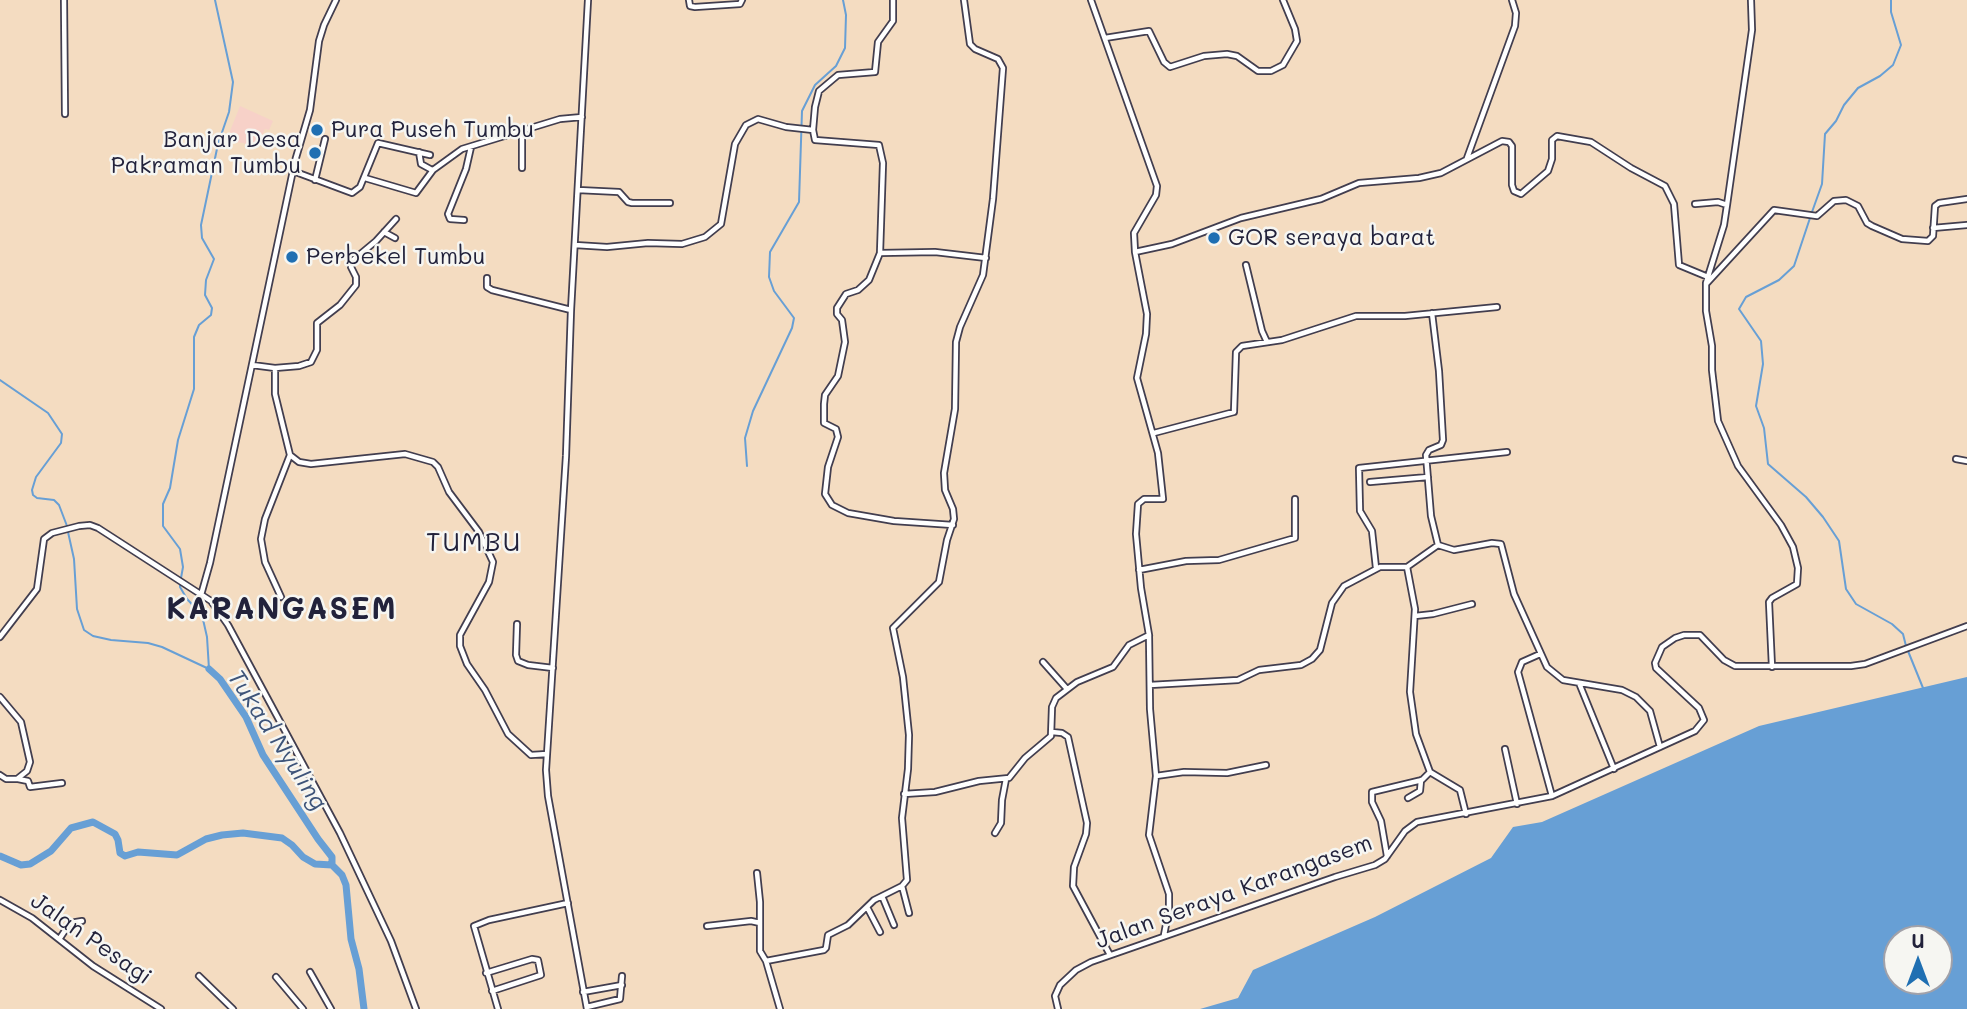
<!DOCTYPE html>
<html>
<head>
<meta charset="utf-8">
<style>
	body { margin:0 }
	#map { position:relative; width:1967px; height:1009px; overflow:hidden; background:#f4dcc1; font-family:Mali,sans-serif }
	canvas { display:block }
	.north { position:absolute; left:1883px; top:925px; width:70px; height:70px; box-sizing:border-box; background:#f6f6f2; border:2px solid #a1a1a9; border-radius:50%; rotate:0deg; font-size:19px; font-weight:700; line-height:28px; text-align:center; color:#22223b }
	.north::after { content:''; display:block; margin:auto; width:24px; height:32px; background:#1f6fb2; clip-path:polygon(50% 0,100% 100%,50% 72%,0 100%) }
</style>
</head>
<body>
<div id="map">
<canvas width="1967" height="1009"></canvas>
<div class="north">U</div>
</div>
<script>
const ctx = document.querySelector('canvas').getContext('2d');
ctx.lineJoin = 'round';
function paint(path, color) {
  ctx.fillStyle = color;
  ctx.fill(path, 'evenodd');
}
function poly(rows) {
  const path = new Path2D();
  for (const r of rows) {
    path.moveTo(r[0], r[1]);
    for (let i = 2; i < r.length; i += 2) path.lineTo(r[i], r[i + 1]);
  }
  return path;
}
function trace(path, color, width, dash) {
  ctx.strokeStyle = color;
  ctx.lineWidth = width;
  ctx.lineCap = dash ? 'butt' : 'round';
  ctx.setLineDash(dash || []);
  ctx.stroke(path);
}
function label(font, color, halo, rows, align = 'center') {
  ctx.font = font + ' Mali,sans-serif';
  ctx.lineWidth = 5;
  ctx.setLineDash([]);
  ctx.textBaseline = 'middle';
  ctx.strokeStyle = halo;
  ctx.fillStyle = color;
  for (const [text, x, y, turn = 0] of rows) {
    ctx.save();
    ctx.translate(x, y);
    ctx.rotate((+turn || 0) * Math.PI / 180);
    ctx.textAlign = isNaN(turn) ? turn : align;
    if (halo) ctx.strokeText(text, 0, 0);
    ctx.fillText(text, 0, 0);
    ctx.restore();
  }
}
paint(poly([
	[240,106,273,121,269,130,265,129,256,148,243,143,226,141]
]), '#f7d1c8');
paint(poly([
	[1967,677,1967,1009,1200,1009,1238,998,1253,970,1375,917,1491,858,1513,827,1542,822,1759,726],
	[1897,939,1939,939,1939,981,1897,981]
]), '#679fd5');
trace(poly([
	[1812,212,1822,184,1825,134,1836,121,1844,105,1858,88,1880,76,1893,65,1901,45,1891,12,1891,0],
	[1810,218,1794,266,1779,280,1746,297,1739,309,1761,341,1763,364,1756,406,1764,428,1768,464,1806,497,1823,517,1839,541,1846,589,1856,604,1892,624,1903,634,1906,646],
	[0,380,48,413,62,434,61,443,36,477,32,490,33,495,37,498,54,500,59,505,67,526],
	[747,466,745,438,753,411,792,328,794,318,774,291,769,277,770,252,799,202,802,111,815,85,836,66,845,48,846,15,843,0],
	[68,532,74,559,77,609,84,630,93,636,111,640,148,643,162,647,209,669,207,637,202,615,187,599,180,587,180,584],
	[181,578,183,567,180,549,163,526,163,504,170,488,178,440,194,389,194,337,199,325,211,315,212,308,205,295,206,280,214,259,202,238,201,225,218,144,229,112,233,82,215,0],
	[1908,651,1923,688]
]), '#679fd5', 2);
trace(poly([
	[209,669,220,679,246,717,263,755,318,839,332,857,332,865,342,875,346,885,351,939,359,969,364,1009],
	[0,856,21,865,30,864,51,851,71,828,93,822,115,834,118,840,120,853,125,856,138,852,177,855,206,839,222,835,243,833,282,838,292,845,303,857,315,864,332,865]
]), '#679fd5', 7);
const minor = poly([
	[64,0,65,114],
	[689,0,690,6,695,7,740,4,742,0],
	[893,0,893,21,878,42,875,72,838,75,819,91,815,107,813,130,815,140,879,145,883,163,880,253,869,280,858,290,846,294,837,308,837,314,842,320,845,342,838,376,825,395,824,404,824,423,836,429,838,437,828,467,825,494,832,505,848,513,894,521,953,525],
	[1091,0,1157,186,1156,195,1134,233,1135,252,1147,314,1146,334,1137,378,1158,453,1163,499,1144,499,1138,504,1136,534,1141,588,1149,635,1150,709,1156,776,1149,835,1169,894,1169,909,1164,935],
	[1751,0,1752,30,1727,205,1724,225,1706,283,1706,311,1712,346,1712,370,1718,421,1738,466,1781,525,1793,547,1798,568,1797,584,1772,598,1769,602,1772,667],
	[1105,38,1149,31,1164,62,1170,67,1204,56,1227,54,1237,56,1258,71,1271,71,1283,65,1297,41,1295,29,1283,0],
	[419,152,421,164,432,170],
	[1467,158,1515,26,1516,13,1512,0],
	[522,168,522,131],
	[293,171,352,193,360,187,378,143,430,155],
	[365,178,416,193,433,170,462,149,560,119,582,117],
	[315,180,325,139],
	[578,190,619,192,628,202,632,203,670,203],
	[1695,204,1718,202,1727,205],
	[464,220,450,219,448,214,466,169,471,147],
	[1933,228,1967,225],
	[384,232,395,238],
	[575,245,607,247,648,243,682,244,705,237,721,224,735,144,746,125,758,119,786,127,813,130],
	[1135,252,1172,244,1241,218,1321,199,1359,183,1419,178,1441,173,1502,141,1509,142,1512,146,1512,185,1514,191,1521,194,1548,171,1552,159,1552,140,1557,136,1591,142,1631,168,1665,186,1674,204,1679,265,1708,277],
	[880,253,935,252,986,258],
	[1246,265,1262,331,1267,342],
	[487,278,487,287,492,290,571,310],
	[1707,283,1774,210,1817,216,1834,201,1846,200,1858,206,1867,223,1872,226,1902,239,1928,241,1933,236,1935,206,1939,203,1967,199],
	[1432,313,1439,371,1443,440,1441,445,1429,450,1426,455,1431,516,1438,545,1454,550,1492,543,1501,544,1514,594,1547,667,1563,680,1622,690,1636,697,1650,711,1660,747],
	[252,365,275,368,299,366,311,362,317,350,317,323,340,305,356,285,356,277,351,267,352,261,376,241,396,219],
	[275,368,275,394,290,455,265,519,261,539,265,562,281,597],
	[1154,433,1234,412,1236,352,1242,346,1282,340,1356,316,1405,316,1497,307],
	[290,455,299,462,311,464,405,454,433,462,438,467,449,492,479,532,493,562,489,582,460,635,460,646,467,664,485,690,508,734,531,755,547,754],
	[1956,459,1967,461],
	[1370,482,1428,477],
	[1407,567,1415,609,1410,692,1416,734,1430,772,1460,790,1466,814],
	[1376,568,1372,531,1360,511,1359,468,1507,452],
	[1139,570,1186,561,1219,560,1295,538,1295,499],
	[201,595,210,563,295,161,310,110,319,41,324,25,336,0],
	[1415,616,1433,614,1472,604],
	[517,624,516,655,518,661,528,665,553,668],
	[0,637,37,589,44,539,52,533,79,526,90,525,98,528,211,601,228,625,340,833,391,941,416,1009],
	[1540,654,1522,662,1518,672,1552,796],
	[1043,662,1067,689],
	[1579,683,1614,769],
	[1150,685,1238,680,1259,670,1301,665,1312,659,1320,650,1332,603,1344,586,1380,567,1407,567,1438,545],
	[0,697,21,722,30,762,27,771,17,779,6,779,0,775],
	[1052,732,1062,733,1068,737,1087,823,1086,834,1074,867,1073,886,1110,955],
	[1505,749,1517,804],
	[1156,776,1184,772,1227,773,1266,765],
	[18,779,28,781,30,787,62,783],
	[904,794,935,792,979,781,1009,778,1025,758,1051,736,1052,707,1056,698,1077,682,1113,667,1129,645,1149,635],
	[1408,798,1420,791,1421,780],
	[995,833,1001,823,1002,800,1006,779],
	[1387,856,1381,821,1372,802,1372,792,1422,780,1430,772],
	[757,873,760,902,760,951,766,961,780,1009],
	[902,886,909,913],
	[882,896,894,925],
	[0,900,32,918,93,966,161,1009],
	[867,907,880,932],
	[707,926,751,921,760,923],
	[60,938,70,923,82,921],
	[766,961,824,950,826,948,828,935,848,925,874,900,902,886,907,880,902,818,908,769,909,735,903,677,893,628,939,582,947,540,954,519,953,509,945,490,944,473,955,409,956,342,960,327,983,275,993,199,1003,68,998,59,975,49,970,44,964,0],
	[310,972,331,1009],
	[486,973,532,959,538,960,541,975,492,991],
	[199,976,233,1009],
	[276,977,303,1009],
	[583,992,622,985],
	[587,1007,620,999,622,976],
	[498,1009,474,926,489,920,568,903],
	[587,1009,548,796,546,770,566,456,571,310,588,0],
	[1058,1009,1055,996,1060,985,1076,970,1091,962,1335,877,1375,865,1385,859,1405,831,1417,822,1552,796,1695,731,1704,720,1699,708,1656,668,1655,663,1662,647,1675,638,1684,635,1700,635,1724,660,1735,666,1851,666,1865,664,1967,626]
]);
trace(minor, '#423e4f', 8);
trace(minor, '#fff', 4.5);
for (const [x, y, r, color] of [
	[317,130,7,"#1f6fb2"],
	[315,153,7,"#1f6fb2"],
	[1214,238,7,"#1f6fb2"],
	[292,257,7,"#1f6fb2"]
]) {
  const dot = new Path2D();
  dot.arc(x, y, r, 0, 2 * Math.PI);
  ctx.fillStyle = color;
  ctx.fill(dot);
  trace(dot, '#f6f6f2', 2.5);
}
label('23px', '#22223b', '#f6f6f2', [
	["Pura Puseh Tumbu",331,130],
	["Banjar Desa",301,140,"right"],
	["Pakraman Tumbu",301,166,"right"],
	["GOR seraya barat",1228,238],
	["Perbekel Tumbu",306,257]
], 'left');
label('23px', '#22223b', '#f6f6f2', [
	["Jalan Seraya Karangasem",1234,892,-20],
	["Jalan Pesagi",91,939,35]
]);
label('italic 24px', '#3e5479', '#f6f6f2', [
	["Tukad Nyuling",277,740,57]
]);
ctx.letterSpacing = '2px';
label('26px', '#22223b', '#f6f6f2', [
	["TUMBU",474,543]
]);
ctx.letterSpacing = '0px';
ctx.letterSpacing = '2px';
label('bold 30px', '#22223b', '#f6f6f2', [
	["KARANGASEM",282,610]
]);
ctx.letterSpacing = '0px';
</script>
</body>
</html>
